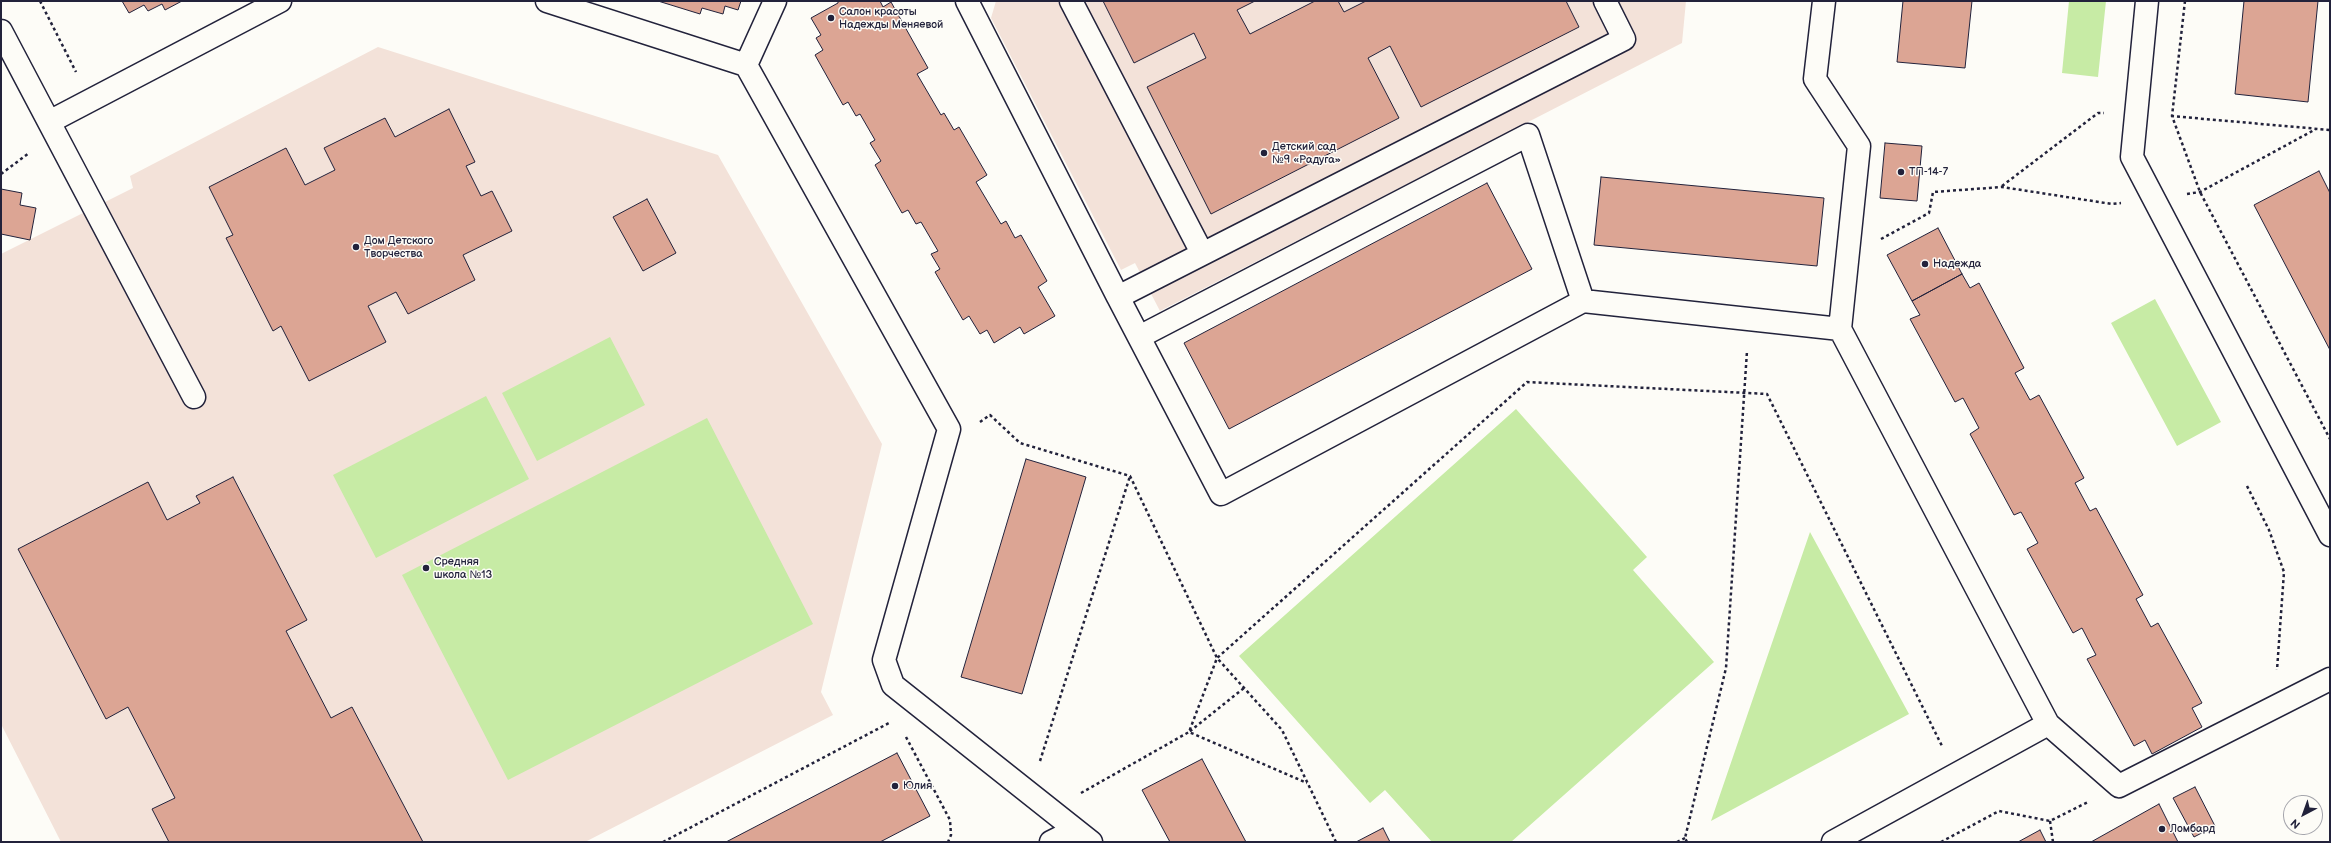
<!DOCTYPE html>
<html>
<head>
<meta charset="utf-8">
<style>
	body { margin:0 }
	#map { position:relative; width:2331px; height:843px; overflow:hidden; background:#fdfcf7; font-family:"Balsamiq Sans",sans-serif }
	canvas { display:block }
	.frame { position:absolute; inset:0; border:2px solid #22223b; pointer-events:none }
	.north { position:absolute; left:2283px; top:795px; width:40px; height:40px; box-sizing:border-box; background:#fdfcf7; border:1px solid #a5a5ac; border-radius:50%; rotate:221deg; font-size:11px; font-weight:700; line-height:16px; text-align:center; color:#22223b }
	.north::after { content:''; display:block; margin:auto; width:14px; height:18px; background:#22223b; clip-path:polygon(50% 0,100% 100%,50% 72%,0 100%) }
</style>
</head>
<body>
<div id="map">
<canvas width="2331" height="843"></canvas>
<div class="frame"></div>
<div class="north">N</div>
</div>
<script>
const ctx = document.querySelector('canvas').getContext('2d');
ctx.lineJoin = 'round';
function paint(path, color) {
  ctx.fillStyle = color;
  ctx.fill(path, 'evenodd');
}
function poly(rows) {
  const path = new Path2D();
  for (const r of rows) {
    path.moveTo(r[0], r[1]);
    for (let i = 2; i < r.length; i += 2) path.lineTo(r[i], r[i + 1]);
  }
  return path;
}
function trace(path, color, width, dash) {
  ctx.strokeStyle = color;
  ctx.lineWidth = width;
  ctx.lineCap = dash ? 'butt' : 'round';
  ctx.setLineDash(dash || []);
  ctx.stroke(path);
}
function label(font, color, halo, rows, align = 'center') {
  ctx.font = font + ' "Balsamiq Sans",sans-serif';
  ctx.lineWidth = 3;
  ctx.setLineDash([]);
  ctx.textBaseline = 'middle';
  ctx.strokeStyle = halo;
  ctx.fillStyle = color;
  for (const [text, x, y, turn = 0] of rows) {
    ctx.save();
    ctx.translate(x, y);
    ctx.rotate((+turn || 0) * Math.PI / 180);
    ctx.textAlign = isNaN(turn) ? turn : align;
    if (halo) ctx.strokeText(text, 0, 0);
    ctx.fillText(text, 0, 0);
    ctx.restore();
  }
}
paint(poly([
	[996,1,1686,1,1682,43,1160,311,1135,263,1121,270,991,18],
	[378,47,718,155,882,444,821,692,833,715,585,842,61,842,1,724,1,254,133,188,130,176]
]), '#f3e2d9');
paint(poly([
	[2069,1,2106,1,2098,77,2062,73],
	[2155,299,2221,422,2177,446,2111,323],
	[610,337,645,405,537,461,502,393],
	[486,396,529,479,376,558,333,475],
	[1516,409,1647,557,1633,570,1714,662,1511,842,1432,842,1385,790,1370,803,1239,656],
	[707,418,813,624,508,780,402,575],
	[1810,532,1909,714,1711,821]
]), '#c7eba5');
const building = poly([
	[122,1,182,1,165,10,162,4,148,11,144,5,129,13,122,1],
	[658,1,741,1,738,10,725,6,723,14,702,8,700,14,658,1],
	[838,1,880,1,883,7,891,2,928,68,917,74,941,115,944,113,954,130,959,127,987,175,976,182,1001,224,1006,221,1015,238,1021,235,1047,281,1038,287,1055,316,1024,334,1020,327,994,343,987,330,980,334,969,316,963,320,935,272,940,269,931,254,938,251,921,222,916,224,908,210,902,213,875,165,881,161,870,143,875,140,860,114,856,116,848,102,843,105,815,55,823,50,816,38,821,35,811,18,838,3,838,1],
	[1103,1,1255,1,1237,10,1250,34,1315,1,1338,1,1344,12,1366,1,1566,1,1579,27,1421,107,1390,46,1368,58,1399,118,1211,214,1147,87,1206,58,1194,33,1134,63,1103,1],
	[1903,1,1972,1,1965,68,1897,62,1903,1],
	[2244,1,2318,1,2308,102,2235,94,2244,1],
	[449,109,475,162,466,166,481,196,492,191,512,231,463,255,475,280,408,314,396,292,368,306,386,342,309,381,281,326,273,331,226,238,233,235,209,187,286,148,305,185,335,170,324,148,385,118,395,137,449,109],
	[1885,143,1922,146,1917,201,1880,198,1885,143],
	[2319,171,2330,193,2330,350,2254,205,2319,171],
	[1601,177,1824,198,1817,266,1594,245,1601,177],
	[1487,183,1532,269,1229,429,1184,343,1487,183],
	[1,189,22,193,20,205,36,208,30,240,1,234,1,189],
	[647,199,676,253,643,271,613,217,647,199],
	[1938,228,1962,274,1912,301,1887,255,1938,228],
	[1962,274,1970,288,1979,283,2024,368,2015,373,2030,400,2039,395,2084,478,2075,483,2090,511,2096,508,2143,595,2136,599,2151,627,2158,623,2202,703,2192,708,2202,727,2152,754,2145,740,2134,746,2087,659,2096,655,2082,628,2073,633,2027,549,2038,543,2021,512,2014,515,1970,434,1979,428,1963,398,1955,402,1910,319,1920,315,1912,301,1962,274],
	[1026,459,1086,477,1022,694,961,677,1026,459],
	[233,477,307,620,286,631,331,718,352,707,423,842,169,842,152,809,175,798,128,707,106,719,18,549,148,482,167,520,200,503,196,496,233,477],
	[897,753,930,816,880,842,726,842,897,753],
	[1202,759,1246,842,1170,842,1142,790,1202,759],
	[2195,787,2215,826,2194,837,2173,798,2195,787],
	[2159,804,2178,842,2091,842,2159,804],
	[1383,828,1390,842,1356,842,1383,828],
	[2040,830,2046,842,2018,842,2040,830]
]);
paint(building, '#dca594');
trace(building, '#22223b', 1);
const minor = poly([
	[547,1,746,65,949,429,884,660,893,685,1091,842],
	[967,1,1118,297,1624,39,1605,1],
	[1071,1,1202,253],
	[2147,1,2132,157,2330,535],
	[1,31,194,397],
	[746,65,775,1],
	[49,122,280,1],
	[1118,297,1221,494,1583,301,1840,329,1859,146,1815,79,1824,1],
	[1139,337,1528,135,1583,301],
	[2048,724,2119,786,2330,679],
	[1051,842,1075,830],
	[1833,842,2048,724,1840,329]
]);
trace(minor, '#22223b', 25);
trace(poly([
	[40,1,76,72],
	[2185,1,2172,116,2200,192,2330,439],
	[2171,116,2330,130],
	[1,174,29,153],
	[2002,186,2098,113,2104,113],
	[2187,194,2200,192,2316,129],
	[1881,239,1929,213,1933,192,2002,187,2112,204,2121,203],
	[980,422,990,415,1020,443,1130,476,1217,658,1189,732,1244,688],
	[2247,486,2269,530,2284,572,2277,670],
	[906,737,950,820,951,835,948,842],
	[1040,761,1130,476],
	[1081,793,1189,732,1307,783],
	[2050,821,2053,842],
	[663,842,889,723],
	[1336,842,1282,730,1217,658,1527,382,1767,394,1942,746],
	[1677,842,1685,838],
	[1687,842,1685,838,1726,668,1747,351],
	[1941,842,1999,811,2050,821,2088,802]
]), '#22223b', 2.5, [3, 3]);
trace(minor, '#fdfcf7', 22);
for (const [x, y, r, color] of [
	[831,18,4,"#22223b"],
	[1264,153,4,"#22223b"],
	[1901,172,4,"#22223b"],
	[356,247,4,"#22223b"],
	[1925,264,4,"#22223b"],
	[426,568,4,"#22223b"],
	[895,786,4,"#22223b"],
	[2162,829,4,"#22223b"]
]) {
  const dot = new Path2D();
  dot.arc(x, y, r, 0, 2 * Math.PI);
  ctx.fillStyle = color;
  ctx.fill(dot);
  trace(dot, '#fdfcf7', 1.5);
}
label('11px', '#22223b', '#fdfcf7', [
	["Салон красоты",839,12],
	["Надежды Меняевой",839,25],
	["Детский сад",1272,147],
	["№9 «Радуга»",1272,160],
	["ТП-14-7",1909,172],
	["Дом Детского",364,241],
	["Творчества",364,254],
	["Надежда",1933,264],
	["Средняя",434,562],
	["школа №13",434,575],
	["Юлия",903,786],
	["Ломбард",2170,829]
], 'left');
</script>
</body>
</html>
